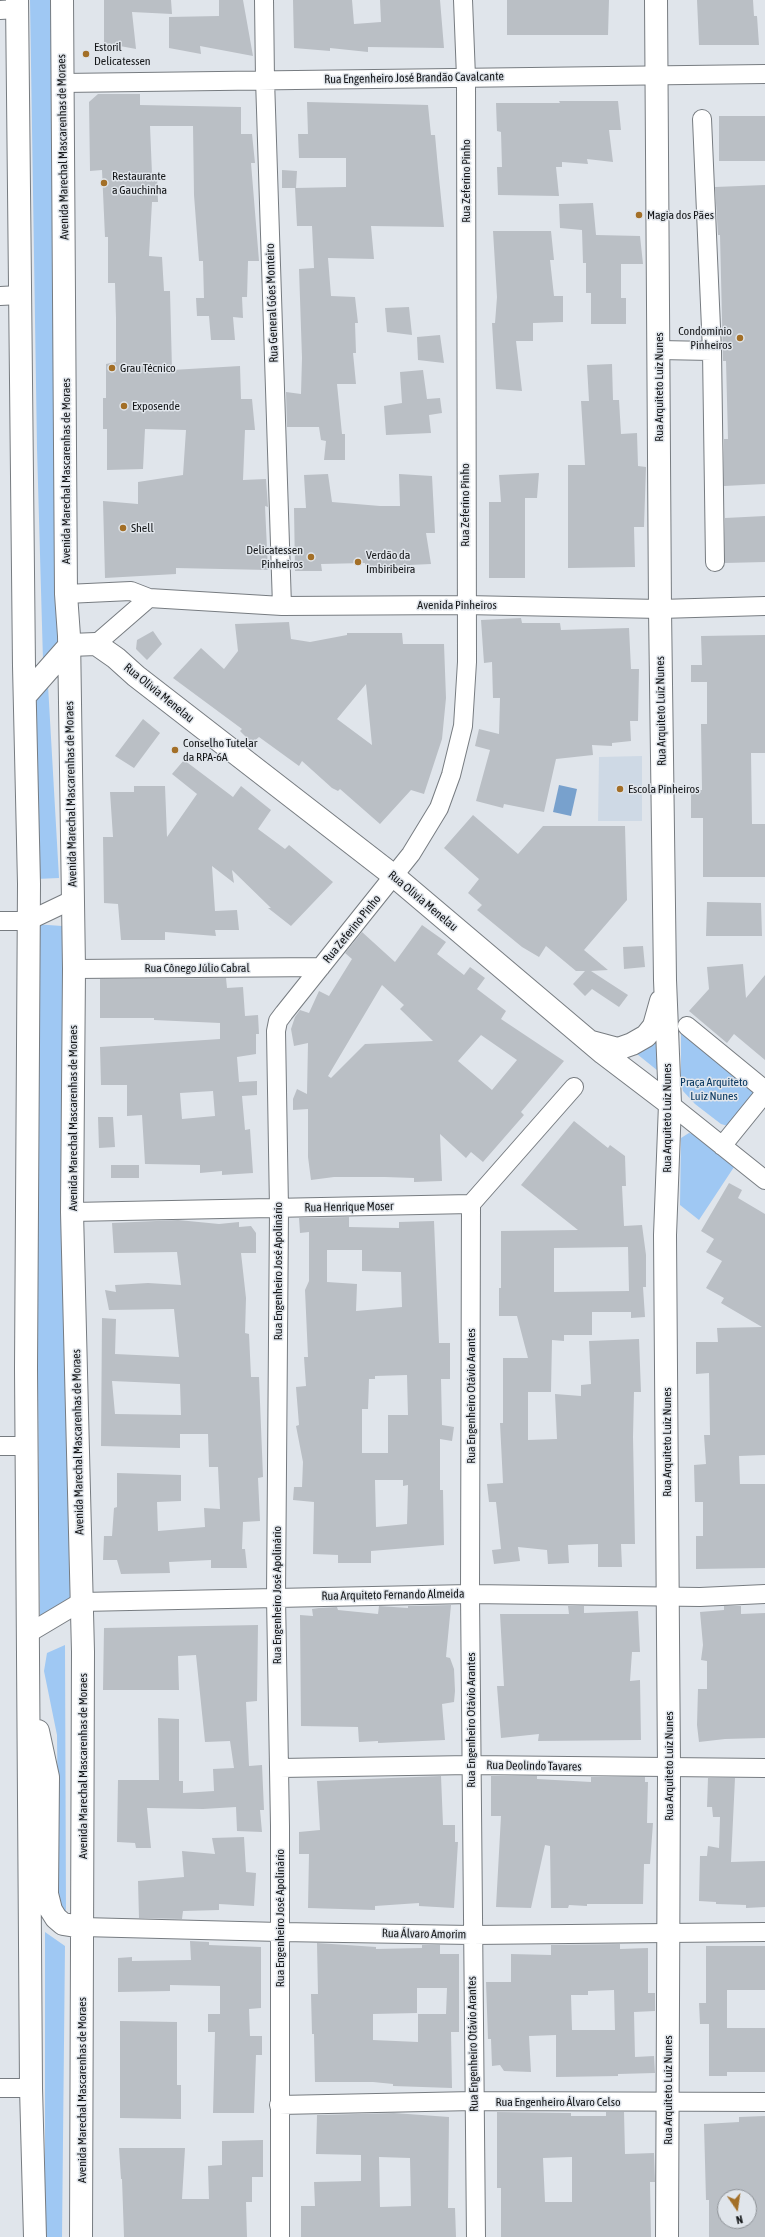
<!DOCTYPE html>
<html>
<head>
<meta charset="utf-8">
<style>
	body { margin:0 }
	#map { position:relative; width:765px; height:2237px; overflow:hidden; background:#e0e5eb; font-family:"Asap Condensed",sans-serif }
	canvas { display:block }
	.north { position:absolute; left:717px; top:2189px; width:40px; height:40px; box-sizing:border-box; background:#e0e5eb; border:1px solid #8e9297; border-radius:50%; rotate:167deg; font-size:11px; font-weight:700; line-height:16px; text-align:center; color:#141618 }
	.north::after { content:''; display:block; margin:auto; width:14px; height:18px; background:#a36f27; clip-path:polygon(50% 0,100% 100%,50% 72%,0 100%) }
</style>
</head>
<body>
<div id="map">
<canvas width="765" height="2237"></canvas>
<div class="north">N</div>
</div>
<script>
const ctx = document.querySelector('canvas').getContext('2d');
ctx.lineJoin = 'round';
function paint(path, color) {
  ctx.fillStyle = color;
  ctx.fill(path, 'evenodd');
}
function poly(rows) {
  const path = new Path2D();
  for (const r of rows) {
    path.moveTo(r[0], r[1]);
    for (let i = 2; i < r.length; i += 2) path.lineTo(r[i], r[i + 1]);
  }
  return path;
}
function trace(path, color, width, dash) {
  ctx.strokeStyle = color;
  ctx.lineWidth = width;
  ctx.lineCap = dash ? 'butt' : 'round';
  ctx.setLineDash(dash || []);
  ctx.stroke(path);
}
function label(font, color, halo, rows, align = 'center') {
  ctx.font = font + ' "Asap Condensed",sans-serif';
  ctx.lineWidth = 3;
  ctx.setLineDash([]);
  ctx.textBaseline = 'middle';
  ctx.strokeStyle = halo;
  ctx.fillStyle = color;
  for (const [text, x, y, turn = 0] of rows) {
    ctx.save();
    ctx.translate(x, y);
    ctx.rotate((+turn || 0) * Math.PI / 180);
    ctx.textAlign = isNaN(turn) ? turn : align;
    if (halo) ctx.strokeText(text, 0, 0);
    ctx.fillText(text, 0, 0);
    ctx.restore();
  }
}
paint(poly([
	[642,756,642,821,598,821,599,757]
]), '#ced9e5');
paint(poly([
	[30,0,53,0,62,649,43,661,37,448],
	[48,685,59,878,36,879,32,700],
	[34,924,62,926,72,1602,40,1619],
	[681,1032,754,1092,728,1126,721,1124,695,1104,683,1091,681,1082],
	[657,1039,663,1075,637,1054],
	[689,1133,693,1134,734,1167,699,1220,680,1205,681,1138],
	[65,1645,66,1918,59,1909,57,1735,44,1671,47,1653],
	[45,1932,65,1946,62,2237,45,2237]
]), '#9fc8f3');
paint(poly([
	[559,785,577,789,571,816,553,812]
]), '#78a1cd');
paint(poly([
	[104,0,171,0,172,14,132,12,136,49,104,43],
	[219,0,243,0,253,56,200,46,201,54,169,48,169,17,219,16],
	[293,0,352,0,354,24,381,22,380,0,440,0,444,48,368,47,368,52,330,48,330,51,294,48],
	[507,0,609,0,608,35,507,35],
	[697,0,753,0,754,16,757,16,759,45,699,45],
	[98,94,140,94,140,105,241,107,241,134,252,134,255,163,251,163,259,261,248,261,247,297,242,297,243,318,233,317,235,340,211,340,209,316,197,316,196,298,204,298,203,261,199,261,194,195,193,126,150,126,152,174,157,174,158,202,152,202,149,256,162,257,164,291,170,291,172,370,240,366,241,399,252,399,255,430,245,430,243,480,266,479,268,507,265,506,268,570,176,568,176,574,105,578,103,501,138,504,138,482,183,475,186,430,145,429,143,469,107,470,107,429,103,429,103,398,106,398,106,364,116,362,116,318,115,283,108,283,108,237,105,237,102,170,90,171,89,102],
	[559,101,618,101,621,130,609,130,613,162,587,159,588,164,562,162,562,167,556,167,559,196,498,195,497,167,502,167,501,132,497,131,496,103,560,103],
	[307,102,428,105,431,135,435,135,438,168,444,227,371,226,374,259,328,258,331,296,355,297,358,323,355,323,356,353,353,353,356,384,337,384,342,434,345,434,345,460,324,460,326,441,321,440,319,427,287,427,286,392,301,394,302,358,299,269,314,268,312,226,297,226,295,188,346,187,346,158,299,158,298,134,308,134],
	[719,116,765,116,765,161,719,161],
	[282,170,297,171,296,188,282,188],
	[765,185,765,484,724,486,724,439,728,439,726,361,723,361,720,235,718,235,715,187],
	[593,203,596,235,640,236,643,264,621,264,621,298,626,298,626,324,591,324,591,293,586,293,586,263,583,263,582,230,560,228,559,204],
	[493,231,551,231,554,260,550,260,554,296,563,296,563,322,533,323,533,341,516,341,522,391,496,389,492,323,495,323,497,297],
	[409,307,412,335,387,332,385,308],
	[440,335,444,363,418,360,417,337],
	[612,364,613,400,619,400,621,434,637,433,638,466,646,467,644,527,634,527,635,567,568,568,568,465,585,465,581,401,589,401,587,365],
	[423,370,427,399,440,398,442,413,429,415,431,433,386,435,384,406,402,403,400,372],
	[539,473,537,498,525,498,525,578,489,578,489,502,501,502,499,475],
	[328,474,332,502,380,506,400,506,399,474,432,476,435,533,426,533,431,564,366,567,365,563,321,564,322,571,295,571,294,508,306,508,304,475],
	[765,516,765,562,725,563,725,518],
	[521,618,522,623,560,623,561,630,629,628,631,669,639,669,638,721,630,721,631,741,612,743,612,746,592,745,593,755,556,759,544,812,504,804,503,808,476,801,490,750,475,746,479,729,499,734,500,698,493,698,492,662,484,663,481,620],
	[289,622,291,639,310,642,347,635,347,633,402,633,403,644,444,644,446,698,442,739,424,794,411,790,380,824,340,789,338,791,332,788,302,761,299,766,259,737,252,743,240,731,242,729,173,678,201,648,224,669,238,651,235,624],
	[366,684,372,745,337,719],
	[153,631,162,644,147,660,136,649,137,640],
	[765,635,765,753,751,753,752,824,765,824,765,877,703,877,703,818,691,818,691,790,702,790,701,724,707,724,707,682,691,682,691,665,702,665,701,636],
	[143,719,160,733,134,768,115,756],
	[184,760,233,797,241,786,271,810,258,829,285,849,289,845,333,882,291,926,268,908,271,908,232,870,234,883,212,866,215,911,237,910,239,930,215,930,216,936,165,932,165,940,121,940,118,904,104,903,103,837,113,837,110,792,134,792,134,786,165,786,167,837,197,794,172,774],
	[473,815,518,854,543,826,625,826,627,900,584,950,608,970,591,971,628,995,619,1007,592,989,585,996,573,984,585,971,576,971,546,946,539,957,522,947,477,910,482,905,468,893,479,879,444,848],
	[707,902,761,903,762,936,706,936],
	[422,925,446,942,437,954,464,975,470,967,485,978,477,989,506,1011,501,1019,564,1061,521,1112,524,1115,483,1162,471,1152,466,1158,440,1134,442,1181,414,1182,414,1178,385,1177,334,1177,311,1180,308,1157,308,1109,293,1110,293,1099,297,1089,307,1094,308,1043,294,1046,291,1029,295,1017,300,1010,309,1013,319,991,329,996,352,959,345,953,362,932,395,962],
	[382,985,404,1005,400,1009,433,1041,365,1044,331,1078,328,1076],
	[481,1035,517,1060,492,1090,458,1061],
	[643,946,645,967,624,969,623,947],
	[743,964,746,998,765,975,765,1060,734,1034,727,1043,689,1011,709,989,707,967],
	[226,978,227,988,243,987,245,1016,258,1015,259,1034,256,1034,256,1054,237,1057,239,1082,257,1081,257,1095,242,1096,245,1130,250,1129,253,1173,222,1175,222,1171,200,1173,200,1165,145,1164,142,1115,127,1116,127,1085,101,1085,100,1047,220,1039,220,1023,154,1020,154,1018,100,1018,100,979],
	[213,1091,215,1116,182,1119,180,1093],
	[98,1117,113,1117,115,1147,99,1148],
	[574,1121,608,1148,610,1145,625,1156,626,1186,622,1186,624,1226,642,1225,646,1255,646,1287,643,1287,645,1317,631,1318,631,1312,592,1312,592,1335,564,1335,564,1341,552,1340,551,1392,528,1392,528,1440,557,1439,555,1394,581,1396,581,1385,591,1384,589,1341,639,1339,641,1392,634,1392,633,1437,635,1544,621,1544,622,1567,598,1567,598,1544,568,1545,569,1563,548,1564,547,1550,518,1547,520,1561,494,1564,492,1550,501,1549,496,1502,489,1502,487,1484,503,1483,500,1423,503,1423,503,1358,528,1358,517,1316,499,1316,499,1288,501,1288,501,1231,578,1230,521,1185],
	[628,1247,629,1291,554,1292,554,1248],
	[111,1165,139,1165,139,1178,111,1178],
	[729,1183,742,1190,738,1198,765,1214,765,1455,739,1456,740,1484,765,1484,765,1568,696,1569,696,1536,703,1536,703,1502,695,1502,694,1465,706,1464,704,1435,710,1435,709,1373,696,1374,696,1342,718,1342,717,1328,762,1327,721,1303,724,1298,706,1288,722,1261,706,1252,714,1239,701,1231],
	[349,1217,349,1227,399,1228,399,1222,434,1221,439,1343,450,1343,450,1379,441,1379,442,1425,454,1427,452,1441,440,1439,440,1490,443,1490,444,1545,371,1551,371,1563,338,1563,338,1555,313,1554,314,1502,293,1500,294,1487,302,1487,303,1462,296,1426,299,1425,296,1387,306,1386,304,1357,308,1357,305,1290,309,1281,309,1232,300,1233,299,1218],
	[327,1250,362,1250,362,1271,401,1272,402,1307,356,1311,357,1284,327,1282],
	[407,1375,408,1415,388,1415,388,1453,362,1453,362,1409,368,1409,369,1379,375,1379,375,1376],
	[375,1480,403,1480,403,1486,408,1485,407,1524,376,1527],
	[178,1220,219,1224,239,1222,239,1227,251,1226,256,1233,256,1253,241,1253,246,1298,245,1333,249,1334,251,1377,259,1377,263,1477,258,1478,260,1521,243,1522,242,1549,245,1549,247,1568,211,1568,211,1560,169,1562,170,1573,121,1574,117,1560,103,1560,104,1536,112,1536,114,1508,117,1507,117,1473,181,1475,181,1501,157,1502,158,1531,205,1527,204,1508,220,1509,218,1467,209,1467,208,1434,180,1434,180,1448,101,1446,102,1318,116,1319,115,1354,179,1357,174,1309,109,1310,105,1290,116,1292,115,1285,148,1283,181,1285,177,1252,114,1253,112,1223],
	[112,1381,180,1384,181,1415,115,1414],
	[451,1605,446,1657,450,1658,454,1669,455,1691,454,1702,442,1704,445,1740,378,1743,378,1741,359,1742,358,1727,301,1726,300,1615,313,1616,312,1609,319,1608,337,1607,338,1610,378,1614,379,1606,408,1608,408,1606],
	[568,1606,584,1606,584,1613,638,1611,640,1652,632,1652,630,1681,640,1680,641,1740,538,1741,539,1734,501,1738,497,1686,504,1686,500,1614,569,1614],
	[724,1606,741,1606,741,1614,765,1613,765,1738,725,1739,699,1742,697,1725,698,1689,707,1689,707,1661,701,1660,703,1645,700,1612,724,1610],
	[258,1625,257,1701,246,1702,249,1766,262,1765,264,1810,260,1810,262,1832,237,1831,236,1807,203,1809,147,1808,151,1848,136,1848,135,1843,117,1842,118,1780,159,1780,158,1718,179,1719,179,1781,183,1781,183,1793,214,1791,213,1769,234,1768,230,1741,205,1742,196,1655,178,1656,179,1690,103,1690,104,1628],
	[441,1776,443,1825,455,1825,455,1842,458,1842,454,1908,419,1906,419,1903,375,1906,375,1910,308,1908,309,1854,299,1854,299,1832,320,1830,317,1781],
	[491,1776,537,1776,537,1779,591,1782,591,1777,645,1777,645,1782,648,1782,647,1823,653,1823,650,1864,644,1864,643,1904,587,1904,587,1906,569,1905,568,1908,551,1908,550,1846,545,1845,531,1908,496,1907,501,1816,491,1816],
	[708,1778,735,1778,731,1862,765,1861,765,1907,746,1908,746,1905,716,1904,716,1902,699,1901,700,1856,707,1856,708,1846,719,1848,720,1817,713,1817,712,1807,707,1807],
	[244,1837,246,1872,256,1873,254,1906,219,1904,219,1910,183,1911,182,1919,139,1918,138,1881,184,1877,182,1851,215,1854,212,1838],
	[190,1941,209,1942,209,1945,261,1947,261,2008,249,2009,250,2036,262,2036,262,2055,256,2055,254,2113,213,2113,215,2032,208,2032,208,2014,220,2014,220,1986,170,1985,170,1991,118,1992,118,1958,132,1957,132,1961,191,1960],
	[317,1943,376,1947,376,1949,422,1948,422,1945,440,1945,440,1954,459,1954,459,2032,451,2032,452,2088,393,2086,393,2084,373,2082,315,2082,314,2034,312,2034,311,1994,318,1994],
	[417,1988,447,1988,446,2014,418,2014,418,2042,373,2040,373,2014,417,2013],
	[620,1944,620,1949,648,1948,648,1993,655,1993,655,2011,634,2012,635,2057,654,2056,655,2073,618,2074,618,2076,556,2077,556,2035,529,2036,531,2072,504,2071,500,2065,492,2066,491,2039,488,2039,486,1982,511,1982,511,1954,551,1955,551,1945],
	[614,1990,615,2030,572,2030,571,1995,588,1995,588,1991],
	[706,1946,765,1946,765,1990,727,1990,727,2028,765,2028,765,2072,727,2072,727,2076,709,2076,709,2024,700,2024,699,2003,706,2003],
	[120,2021,177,2022,177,2085,181,2085,181,2119,120,2118],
	[497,2112,571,2113,571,2116,606,2116,606,2112,624,2112,625,2154,654,2153,655,2182,650,2182,651,2237,501,2237,501,2188,497,2188],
	[572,2157,572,2202,545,2202,543,2158],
	[394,2113,449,2117,448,2208,455,2208,456,2237,301,2237,301,2206,315,2206,314,2182,361,2181,361,2155,316,2154,317,2115],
	[379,2157,410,2158,411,2206,380,2207],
	[765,2116,765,2237,709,2237,709,2200,706,2200,704,2124,739,2122,739,2117],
	[725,2197,749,2197,749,2221,725,2221],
	[263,2140,263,2177,252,2177,252,2202,246,2202,247,2237,124,2237,122,2179,121,2179,119,2148,185,2148,182,2199,209,2199,208,2166,222,2165,222,2141]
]), '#babfc5');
const minor = poly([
	[264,0,265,79,282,606],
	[0,10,17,9],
	[62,83,765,74],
	[702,119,712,351],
	[0,296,20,295],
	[659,350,712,351,715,562],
	[66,594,131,591,149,598,282,606,465,605,660,609,765,606],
	[96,644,149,598],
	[0,921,28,921,72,900],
	[74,969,321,967],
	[687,1026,765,1090],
	[670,1104,765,1180],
	[722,1146,765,1093],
	[471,1204,470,1594,476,2237],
	[72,1212,471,1204,574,1087],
	[0,1446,26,1446],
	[29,1633,81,1602,470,1594,700,1597,765,1594],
	[280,1768,471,1765,765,1768],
	[82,1927,280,1932,472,1935,765,1932],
	[0,2088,31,2088],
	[279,2105,474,2101,765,2102],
	[280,2237,280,1826,276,1597,279,1209,276,1031,278,1021,284,1013,411,854,439,808,451,775,463,726,467,662,466,77,463,0]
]);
const major = poly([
	[656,0,660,609,665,980,670,1104,665,1235,669,1768,667,2237],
	[70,645,96,644,116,658,136,676,394,876,603,1053,670,1104],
	[592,1042,618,1049,632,1044,646,1036,654,1026,661,1001]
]);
const highway = poly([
	[17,0,24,666,29,884,26,1368,31,2088,35,2237],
	[62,0,66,594,69,636,74,969,72,1212,83,1652,81,2237],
	[25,696,70,645],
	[38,1731,48,1777,47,1894,51,1910,56,1918,63,1924,82,1927]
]);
trace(minor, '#777c81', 20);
trace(major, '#777c81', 24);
trace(highway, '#777c81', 24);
trace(minor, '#fff', 18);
trace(major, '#fff', 22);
trace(highway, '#fff', 22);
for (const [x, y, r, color] of [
	[86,54,4,"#a36f27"],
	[104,183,4,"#a36f27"],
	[639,215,4,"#a36f27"],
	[740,338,4,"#a36f27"],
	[112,368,4,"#a36f27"],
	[124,406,4,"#a36f27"],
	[123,528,4,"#a36f27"],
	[311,557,4,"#a36f27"],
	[358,562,4,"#a36f27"],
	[175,750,4,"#a36f27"],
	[620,789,4,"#a36f27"]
]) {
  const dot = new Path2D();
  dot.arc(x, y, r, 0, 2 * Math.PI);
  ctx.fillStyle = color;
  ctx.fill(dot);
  trace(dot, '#e0e5eb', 1.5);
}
label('12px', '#141618', '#e0e5eb', [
	["Estoril",94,47],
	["Delicatessen",94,61],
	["Restaurante",112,176],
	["a Gauchinha",112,190],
	["Magia dos Pães",647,215],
	["Condomínio",732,331,"right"],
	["Pinheiros",732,345,"right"],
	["Grau Técnico",120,368],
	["Exposende",132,406],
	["Shell",131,528],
	["Delicatessen",303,550,"right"],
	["Pinheiros",303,564,"right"],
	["Verdão da",366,555],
	["Imbiribeira",366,569],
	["Conselho Tutelar",183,743],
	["da RPA-6A",183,757],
	["Escola Pinheiros",628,789]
], 'left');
label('12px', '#141618', '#e0e5eb', [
	["Rua Engenheiro José Brandão Cavalcante",414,78,-1],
	["Avenida Marechal Mascarenhas de Moraes",63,147,-91],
	["Rua Zeferino Pinho",466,181,-90],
	["Rua General Góes Monteiro",272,303,-92],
	["Rua Arquiteto Luiz Nunes",659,387,-90],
	["Avenida Marechal Mascarenhas de Moraes",66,471,-90],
	["Rua Zeferino Pinho",465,505,-90],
	["Avenida Pinheiros",457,605],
	["Rua Olivia Menelau",159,693,39],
	["Rua Arquiteto Luiz Nunes",661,711,-91],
	["Avenida Marechal Mascarenhas de Moraes",71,794,-91],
	["Rua Olivia Menelau",423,901,40],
	["Rua Zeferino Pinho",352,929,-51],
	["Rua Cônego Júlio Cabral",197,968],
	["Avenida Marechal Mascarenhas de Moraes",73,1118,-90],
	["Rua Arquiteto Luiz Nunes",667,1118,-90],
	["Rua Henrique Moser",349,1207,-1],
	["Rua Engenheiro José Apolinário",278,1271,-90],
	["Rua Engenheiro Otávio Arantes",471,1396,-90],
	["Avenida Marechal Mascarenhas de Moraes",78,1442,-91],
	["Rua Arquiteto Luiz Nunes",667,1442,-90],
	["Rua Engenheiro José Apolinário",277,1595,-90],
	["Rua Arquiteto Fernando Almeida",393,1595,-1],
	["Rua Engenheiro Otávio Arantes",471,1720,-90],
	["Avenida Marechal Mascarenhas de Moraes",83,1766,-90],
	["Rua Deolindo Tavares",534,1766,1],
	["Rua Arquiteto Luiz Nunes",669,1766,-90],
	["Rua Engenheiro José Apolinário",280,1918,-90],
	["Rua Álvaro Amorim",424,1934,1],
	["Rua Engenheiro Otávio Arantes",473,2044,-91],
	["Avenida Marechal Mascarenhas de Moraes",82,2090,-90],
	["Rua Arquiteto Luiz Nunes",668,2090,-90],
	["Rua Engenheiro Álvaro Celso",558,2102]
]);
label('12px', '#093861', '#e0e5eb', [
	["Praça Arquiteto",714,1082],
	["Luiz Nunes",714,1096]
]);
</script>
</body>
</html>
